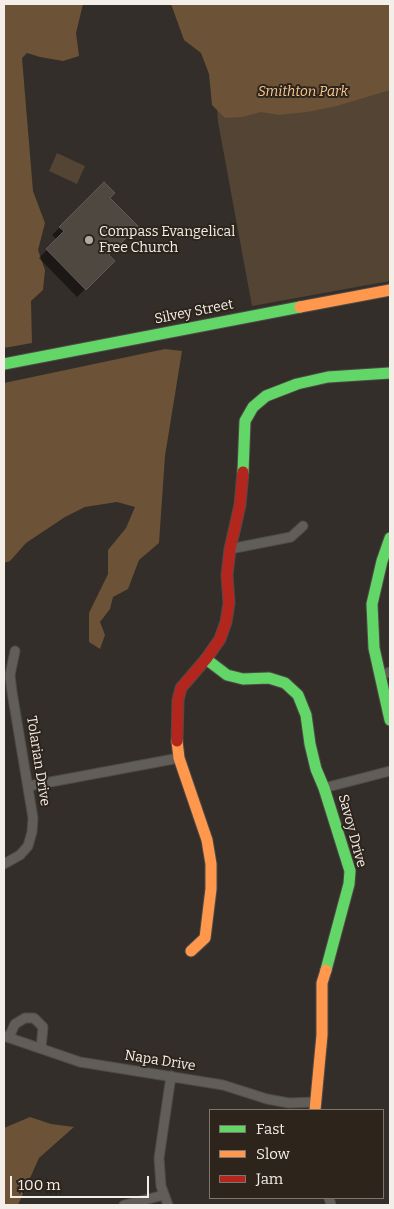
<!DOCTYPE html>
<html>
<head>
<meta charset="utf-8">
<style>
	body { margin:0 }
	#map { position:relative; width:394px; height:1209px; overflow:hidden; background:#332e29; font-family:Bitter,serif }
	canvas { display:block }
	.frame { position:absolute; inset:0; border:5px solid #f4eee8; pointer-events:none }
	.legend { position:absolute; left:209px; top:1109px; width:175px; height:90px; box-sizing:border-box; background:#2d241c; border:1px solid #7d756e; margin:0; padding:6px 9px; list-style:none; font-size:15px; color:#f4eee8 }
	.legend li { display:flex; align-items:center; gap:10px; height:25px }
	.legend b { width:25px; border:1px solid #7d756e }
	.scale { position:absolute; left:10px; top:1176px; width:139px; height:22px; box-sizing:border-box; border:2px solid #f4eee8; border-top:0; padding-left:6px; font-size:15px; line-height:18px; white-space:nowrap; color:#f4eee8; -webkit-text-stroke:4px #2d241c; paint-order:stroke }
</style>
</head>
<body>
<div id="map">
<canvas width="394" height="1209"></canvas>
<div class="frame"></div>
<ul class="legend">
<li><b style="height:6px;background:#63d668"></b>Fast</li>
<li><b style="height:6px;background:#ff974d"></b>Slow</li>
<li><b style="height:6px;background:#b3261e"></b>Jam</li>
</ul>
<div class="scale">100 m</div>
</div>
<script>
const ctx = document.querySelector('canvas').getContext('2d');
ctx.lineJoin = 'round';
function paint(path, color) {
  ctx.fillStyle = color;
  ctx.fill(path, 'evenodd');
}
function poly(rows) {
  const path = new Path2D();
  for (const r of rows) {
    path.moveTo(r[0], r[1]);
    for (let i = 2; i < r.length; i += 2) path.lineTo(r[i], r[i + 1]);
  }
  return path;
}
function trace(path, color, width, dash) {
  ctx.strokeStyle = color;
  ctx.lineWidth = width;
  ctx.lineCap = dash ? 'butt' : 'round';
  ctx.setLineDash(dash || []);
  ctx.stroke(path);
}
function label(font, color, halo, rows, align = 'center') {
  ctx.font = font + ' Bitter,serif';
  ctx.lineWidth = 4;
  ctx.setLineDash([]);
  ctx.textBaseline = 'middle';
  ctx.strokeStyle = halo;
  ctx.fillStyle = color;
  for (const [text, x, y, turn = 0] of rows) {
    ctx.save();
    ctx.translate(x, y);
    ctx.rotate((+turn || 0) * Math.PI / 180);
    ctx.textAlign = isNaN(turn) ? turn : align;
    if (halo) ctx.strokeText(text, 0, 0);
    ctx.fillText(text, 0, 0);
    ctx.restore();
  }
}
paint(poly([
	[209,4,390,4,390,281,252,306,218,122],
	[57,153,85,166,77,184,49,171]
]), '#544433');
paint(poly([
	[4,4,83,4,76,33,79,56,63,61,40,57,27,53,22,58,33,191,45,223,38,250,45,270,43,290,31,301,32,343,4,348],
	[171,4,390,4,390,90,337,106,307,112,279,115,261,112,242,117,225,118,212,105,209,74,201,53,184,40],
	[165,349,182,351,165,456,159,543,139,560,128,589,113,597,110,609,100,622,105,635,100,649,89,642,89,613,108,574,108,550,126,528,135,507,117,502,85,507,65,517,26,543,10,561,4,563,4,383],
	[30,1117,51,1124,74,1127,39,1158,18,1205,4,1205,4,1128]
]), '#6c5236');
paint(poly([
	[104,184,108,198,107,255,113,261,77,297,39,258,57,240,52,235]
]), '#0007');
const building = poly([
	[104,182,115,193,110,198,138,226,109,255,115,261,86,290,46,249,64,231,59,227,104,182]
]);
paint(building, '#4e4840');
trace(building, '#5d5955', 1);
const street = poly([
	[230,549,291,537,303,526],
	[379,675,390,672],
	[29,786,179,758],
	[324,788,390,771],
	[4,864,20,855,28,846,32,832,33,818,12,692,10,675,15,651],
	[4,1036,80,1062,223,1085,267,1099,289,1103,315,1102],
	[9,1037,15,1024,25,1018,34,1018,43,1027,41,1048],
	[329,1198,331,1205],
	[124,1205,164,1195],
	[168,1205,161,1186,159,1158,171,1076]
]);
const fast = poly([
	[4,364,300,307],
	[243,472,245,421,253,407,266,396,297,384,328,377,390,373],
	[390,538,382,561,372,604,374,648,390,720],
	[206,659,227,675,243,679,269,678,285,683,298,695,306,715,310,744,316,769,324,788,350,871,349,884,326,970]
]);
const slow = poly([
	[300,307,390,290],
	[177,741,179,758,207,840,211,864,211,889,205,938,191,951],
	[315,1110,322,1035,322,983,326,970]
]);
const jam = poly([
	[177,741,178,700,181,688,206,659,220,639,226,622,229,603,227,575,230,549,240,505,243,472]
]);
trace(street, '#4e4a46', 11);
trace(fast, '#4e4a46', 13);
trace(slow, '#4e4a46', 13);
trace(jam, '#4e4a46', 13);
trace(street, '#615d59', 9);
trace(fast, '#63d668', 11);
trace(slow, '#ff974d', 11);
trace(jam, '#b3261e', 11);
for (const [x, y, r, color] of [
	[89,240,5,"#b0aba5"]
]) {
  const dot = new Path2D();
  dot.arc(x, y, r, 0, 2 * Math.PI);
  ctx.fillStyle = color;
  ctx.fill(dot);
  trace(dot, '#2d241c', 2);
}
label('italic 14px', '#fbc892', '#2d241c', [
	["Smithton Park",303,92]
]);
label('14px', '#f4eee8', '#2d241c', [
	["Compass Evangelical",99,232],
	["Free Church",99,248]
], 'left');
label('14px', '#f4eee8', '#2d241c', [
	["Silvey Street",194,312,-11],
	["Tolarian Drive",38,761,81],
	["Savoy Drive",352,831,75],
	["Napa Drive",160,1061,9]
]);
</script>
</body>
</html>
